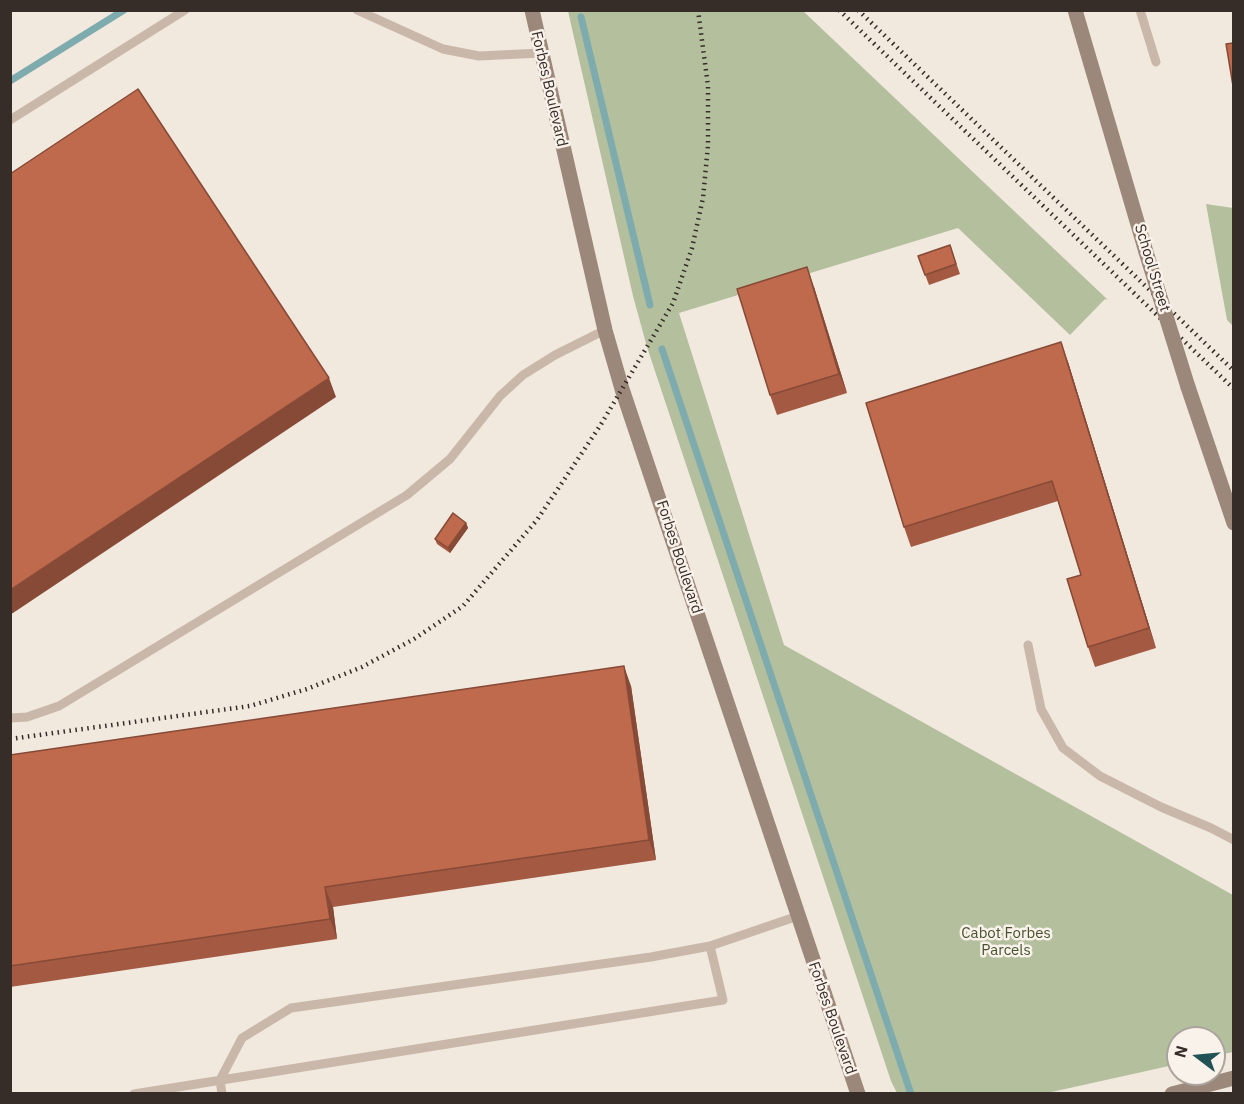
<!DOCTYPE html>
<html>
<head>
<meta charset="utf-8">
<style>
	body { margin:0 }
	#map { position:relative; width:1244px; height:1104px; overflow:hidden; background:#f1e8de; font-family:"IBM Plex Sans",sans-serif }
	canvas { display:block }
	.frame { position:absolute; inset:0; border:12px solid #362d29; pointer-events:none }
	.north { position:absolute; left:1166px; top:1026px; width:60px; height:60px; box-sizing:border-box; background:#f9f2ea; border:2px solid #aba39d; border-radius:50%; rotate:286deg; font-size:16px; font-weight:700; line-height:24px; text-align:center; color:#362d29 }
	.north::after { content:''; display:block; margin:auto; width:21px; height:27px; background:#215256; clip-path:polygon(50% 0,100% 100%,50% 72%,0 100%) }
</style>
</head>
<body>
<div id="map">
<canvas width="1244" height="1104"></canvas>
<div class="frame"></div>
<div class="north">N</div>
</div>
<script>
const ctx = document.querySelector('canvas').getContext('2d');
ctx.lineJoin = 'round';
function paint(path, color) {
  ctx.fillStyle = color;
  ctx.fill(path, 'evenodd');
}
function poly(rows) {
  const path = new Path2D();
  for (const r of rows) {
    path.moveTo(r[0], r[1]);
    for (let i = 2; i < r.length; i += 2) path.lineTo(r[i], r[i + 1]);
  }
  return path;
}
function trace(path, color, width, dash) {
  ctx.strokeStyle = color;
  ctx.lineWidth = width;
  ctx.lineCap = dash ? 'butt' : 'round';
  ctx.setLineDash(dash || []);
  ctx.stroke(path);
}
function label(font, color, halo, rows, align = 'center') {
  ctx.font = font + ' "IBM Plex Sans",sans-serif';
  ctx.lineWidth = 5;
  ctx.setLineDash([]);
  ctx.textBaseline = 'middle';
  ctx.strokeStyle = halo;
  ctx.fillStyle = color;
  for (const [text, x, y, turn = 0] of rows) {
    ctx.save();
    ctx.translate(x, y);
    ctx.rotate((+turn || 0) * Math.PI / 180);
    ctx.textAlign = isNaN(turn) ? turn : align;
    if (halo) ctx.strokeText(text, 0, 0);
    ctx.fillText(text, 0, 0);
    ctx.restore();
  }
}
paint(poly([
	[568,11,803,11,1108,300,1105,299,1070,335,958,228,679,313,784,645,1233,895,1233,1052,1214,1056,1214,1038,1178,1038,1178,1064,1047,1093,897,1093,891,1081,647,347,633,296],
	[1206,204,1233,208,1233,326,1227,320]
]), '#b4bf9e');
trace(poly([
	[581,17,650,305],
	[10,81,124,10],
	[662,349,911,1094]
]), '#7eabad', 7);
trace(poly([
	[357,10,443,49,479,56,541,53],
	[1140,10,1156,62],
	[10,120,185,10],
	[1028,645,1041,709,1063,748,1100,776,1161,807,1211,828,1234,840],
	[10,718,27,717,59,706,407,495,450,459,500,396,523,375,555,355,605,330],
	[134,1094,723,1000,710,946],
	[222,1094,220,1080,242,1038,291,1008,651,957,710,946,798,916]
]), '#c9b8aa', 9);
trace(poly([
	[532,10,605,330,622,389,858,1094],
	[1075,10,1146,252],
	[1188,387,1234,523],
	[1172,1094,1234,1078]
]), '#9c877b', 15);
trace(poly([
	[839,10,1234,389],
	[858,10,1234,371],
	[10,739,250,706,307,689,362,667,414,639,463,606,537,520,600,426,673,303,692,248,703,198,708,145,708,86,698,10]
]), '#362d29', 4.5, [1.5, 4.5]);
trace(poly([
	[1146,252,1188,387]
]), '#9c877b', 15);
paint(poly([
	[950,245,960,274,929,285,918,256],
	[814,287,847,393,777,415,770,395],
	[1068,362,1156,648,1095,667,1088,647,1081,575,1058,501,911,547,904,527],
	[466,523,468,528,450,553,437,544,435,539],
	[631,686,656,860,333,907,337,939,10,987,10,755]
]), '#a45a42');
paint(poly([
	[807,267,814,287,847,393,839,374],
	[1061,342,1068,362,1156,648,1149,628],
	[329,378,336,397,10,615,10,590],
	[466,523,468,528,450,553,448,548],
	[624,666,631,686,656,860,649,840],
	[325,887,333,907,337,939,330,919]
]), '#864a36');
const building = poly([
	[1233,43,1233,86,1226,44,1233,43],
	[138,89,329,378,10,590,10,174,138,89],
	[950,245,956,264,925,275,918,256,950,245],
	[807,267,839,374,770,395,737,289,807,267],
	[1061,342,1149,628,1088,647,1067,579,1081,575,1052,481,904,527,866,403,1061,342],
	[453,513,466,523,448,548,435,539,453,513],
	[624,666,649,840,325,887,330,919,10,966,10,755,624,666]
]);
paint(building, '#bf694d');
trace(building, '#864a36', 1.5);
label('15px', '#362d29', '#f9f2ea', [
	["Forbes Boulevard",549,89,77],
	["School Street",1152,268,73],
	["Forbes Boulevard",679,557,72],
	["Forbes Boulevard",832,1018,71]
]);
label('15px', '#46532e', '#f9f2ea', [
	["Cabot Forbes",1006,934],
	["Parcels",1006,951]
]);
</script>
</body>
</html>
